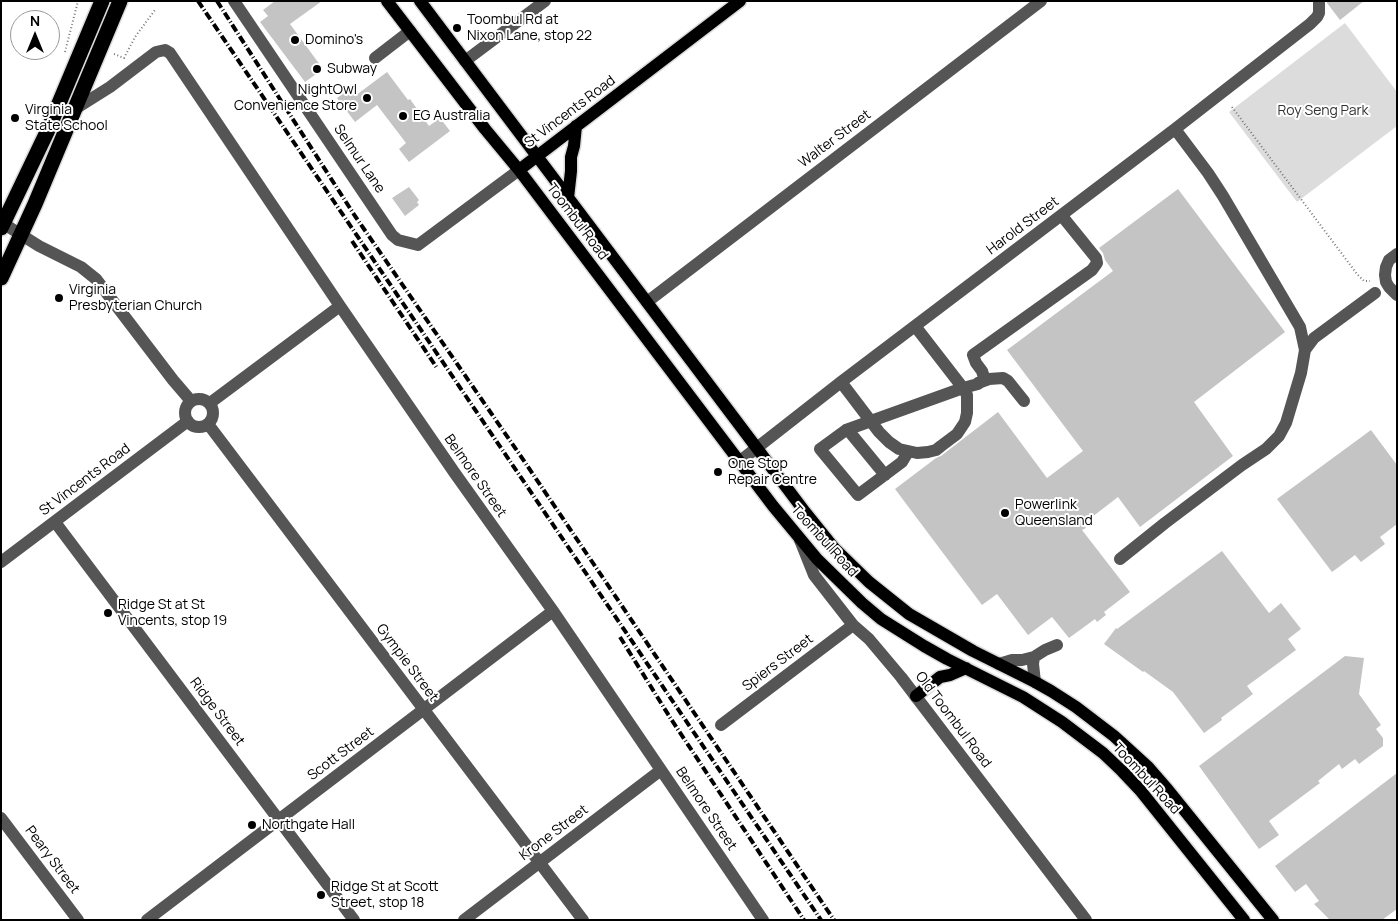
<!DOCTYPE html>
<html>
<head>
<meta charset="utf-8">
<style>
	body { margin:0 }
	#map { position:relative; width:1398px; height:921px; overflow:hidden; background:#fff; font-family:Manrope,sans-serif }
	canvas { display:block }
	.frame { position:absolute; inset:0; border:2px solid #000; pointer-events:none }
	.north { position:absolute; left:10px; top:10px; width:50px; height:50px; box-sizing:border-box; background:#fff; border:1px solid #999; border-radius:50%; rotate:0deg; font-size:14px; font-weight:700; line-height:20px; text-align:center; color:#000 }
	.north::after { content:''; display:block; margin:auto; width:18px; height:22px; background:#000; clip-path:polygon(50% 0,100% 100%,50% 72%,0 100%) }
</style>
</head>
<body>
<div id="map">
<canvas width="1398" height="921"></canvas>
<div class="frame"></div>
<div class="north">N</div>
</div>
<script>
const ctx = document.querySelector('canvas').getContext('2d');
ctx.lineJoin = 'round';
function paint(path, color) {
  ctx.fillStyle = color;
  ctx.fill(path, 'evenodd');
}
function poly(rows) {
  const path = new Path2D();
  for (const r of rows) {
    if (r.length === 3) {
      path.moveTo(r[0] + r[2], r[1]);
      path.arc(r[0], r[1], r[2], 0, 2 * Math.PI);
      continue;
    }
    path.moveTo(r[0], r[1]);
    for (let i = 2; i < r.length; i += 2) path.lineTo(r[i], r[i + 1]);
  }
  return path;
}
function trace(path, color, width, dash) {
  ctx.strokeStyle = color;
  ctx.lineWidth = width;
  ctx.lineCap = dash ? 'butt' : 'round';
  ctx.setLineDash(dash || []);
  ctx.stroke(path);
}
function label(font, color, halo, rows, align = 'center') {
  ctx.font = font + ' Manrope,sans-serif';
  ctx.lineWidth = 4;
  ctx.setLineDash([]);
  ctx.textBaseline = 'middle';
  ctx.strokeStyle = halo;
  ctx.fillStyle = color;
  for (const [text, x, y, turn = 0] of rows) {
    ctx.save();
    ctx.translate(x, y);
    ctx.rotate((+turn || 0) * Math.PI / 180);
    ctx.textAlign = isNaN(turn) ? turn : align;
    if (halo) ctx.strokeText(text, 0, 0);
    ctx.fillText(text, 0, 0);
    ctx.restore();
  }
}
paint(poly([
	[1345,23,1397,92,1397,126,1297,202,1229,112]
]), '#dcdcdc');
paint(poly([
	[275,1,322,1,290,24,323,69,305,82,260,22,268,16,263,10],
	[1327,1,1364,1,1340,20,1327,3],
	[387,72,408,100,410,99,429,126,440,118,450,131,409,162,399,149,406,143,377,105,355,122,337,98,349,89,355,96],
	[409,187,419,200,417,202,419,205,405,216,392,198],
	[1178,189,1285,332,1194,402,1233,456,1140,527,1118,497,1083,524,1086,528,1082,530,1130,592,1104,612,1106,615,1097,622,1095,619,1069,638,1052,617,1028,635,997,594,982,605,895,489,936,458,941,456,998,412,1047,478,1083,451,1007,350,1113,271,1105,260,1103,253,1099,248],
	[1371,430,1397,465,1397,524,1380,537,1385,544,1361,562,1355,555,1332,572,1277,499],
	[1222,551,1269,613,1281,603,1301,629,1288,639,1296,650,1247,686,1253,694,1221,718,1222,720,1204,733,1173,692,1144,671,1143,672,1104,644,1116,628,1117,629],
	[1345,656,1364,658,1359,694,1381,725,1376,729,1383,738,1383,746,1359,764,1355,759,1342,769,1339,764,1318,781,1320,783,1269,821,1279,835,1259,849,1199,766],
	[1397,773,1397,909,1382,920,1330,920,1314,904,1319,901,1306,884,1295,892,1275,866]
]), '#c4c4c4');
const major = poly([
	[387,1,485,129,519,170,773,506,817,559,862,603,881,619,924,646,947,659,1023,697,1062,722,1103,753,1122,771,1140,790,1244,920],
	[420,1,805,512,834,548,869,582,909,614,973,651,1035,682,1051,691,1076,707,1114,736,1148,767,1168,790,1273,920],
	[519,170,740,1],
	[568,198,571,171,571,157,574,146,576,126],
	[916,696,940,677,950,675,966,668]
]);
const highway = poly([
	[1,228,47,132,102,1],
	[1,278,35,204,120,1]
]);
trace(major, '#dbdbdb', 15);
trace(highway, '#dbdbdb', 18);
trace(poly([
	[65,52,78,1],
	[114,54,124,58,135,37,155,10],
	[1232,107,1357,274,1364,281,1370,281]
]), '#777', 2, [1, 2.5]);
trace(poly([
	[234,1,392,235,398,240,418,245,519,170],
	[375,58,410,31],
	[465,61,545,1],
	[75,109,110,87,156,52,165,50,170,53,340,306,454,472,553,611,763,920],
	[1175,129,1208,173,1223,196,1300,327,1305,350],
	[1,222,39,246,81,267,96,279,173,380,191,401],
	[1397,254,1389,260,1386,267,1385,275,1386,282,1389,287,1397,295],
	[647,302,1041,1],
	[841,382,879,432,889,442,899,449,917,453,928,452,936,450,941,446,957,434,965,422,967,413,967,395,963,388,915,326],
	[978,383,989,379,1003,378,1008,381,1024,401],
	[199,413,14],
	[210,403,340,306],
	[208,424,583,920],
	[848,430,885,475],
	[908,452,902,462,858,495,820,449,846,430,963,388,978,384,982,381,984,377,982,371,976,363,973,355,1092,270,1097,263,1096,258,1062,216],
	[740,461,841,382,1175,129,1310,24,1317,17,1319,13,1319,1],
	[55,522,354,920],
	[800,540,814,575,853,625,869,639,901,677,1086,920],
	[1120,559,1165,523,1242,465,1266,449,1279,436,1286,423,1301,373,1305,350,1314,338,1375,293],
	[1,562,188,421],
	[1034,657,1033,664,1035,682],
	[999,664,1012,660,1022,660,1034,657,1045,650,1057,645],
	[721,725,853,625],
	[1,818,78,920],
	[147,920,553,611],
	[464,920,661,770]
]), '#555', 12);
trace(major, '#000', 12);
trace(highway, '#000', 15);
trace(poly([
	[198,1,821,920],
	[217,1,355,216,520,455,834,920],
	[352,241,437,368],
	[620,637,671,719,804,920]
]), '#000', 4, [8, 2.5, 1, 2.5]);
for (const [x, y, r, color] of [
	[457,28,5,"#000"],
	[295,40,5,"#000"],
	[317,69,5,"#000"],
	[367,98,5,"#000"],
	[403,116,5,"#000"],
	[15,118,5,"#000"],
	[59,298,5,"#000"],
	[718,472,5,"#000"],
	[1005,513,5,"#000"],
	[108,613,5,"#000"],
	[252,825,5,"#000"],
	[321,895,5,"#000"]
]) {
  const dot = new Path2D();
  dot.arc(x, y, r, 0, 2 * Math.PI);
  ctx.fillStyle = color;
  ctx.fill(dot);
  trace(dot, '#fff', 2);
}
label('14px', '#000', '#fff', [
	["Toombul Rd at",467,20],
	["Nixon Lane, stop 22",467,36],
	["Domino's",305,40],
	["Subway",327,69],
	["NightOwl",357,90,"right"],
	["Convenience Store",357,106,"right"],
	["Virginia",25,110],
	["State School",25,126],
	["EG Australia",413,116],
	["Virginia",69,290],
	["Presbyterian Church",69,306],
	["One Stop",728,464],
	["Repair Centre",728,480],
	["Powerlink",1015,505],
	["Queensland",1015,521],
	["Ridge St at St",118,605],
	["Vincents, stop 19",118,621],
	["Northgate Hall",262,825],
	["Ridge St at Scott",331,887],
	["Street, stop 18",331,903]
], 'left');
label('14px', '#333', '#fff', [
	["Roy Seng Park",1323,111]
]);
label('14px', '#000', '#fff', [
	["St Vincents Road",570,112,-37],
	["Walter Street",835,139,-37],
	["Selmur Lane",359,159,56],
	["Toombul Road",577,222,53],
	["Harold Street",1023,226,-37],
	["Belmore Street",475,476,55],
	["St Vincents Road",85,480,-37],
	["Toombul Road",824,541,48],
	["Gympie Street",407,663,53],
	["Spiers Street",778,663,-37],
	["Ridge Street",217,712,53],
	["Old Toombul Road",953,720,53],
	["Scott Street",341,754,-37],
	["Toombul Road",1146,779,47],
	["Belmore Street",706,809,56],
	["Krone Street",554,833,-37],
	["Peary Street",52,860,53]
]);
</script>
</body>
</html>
